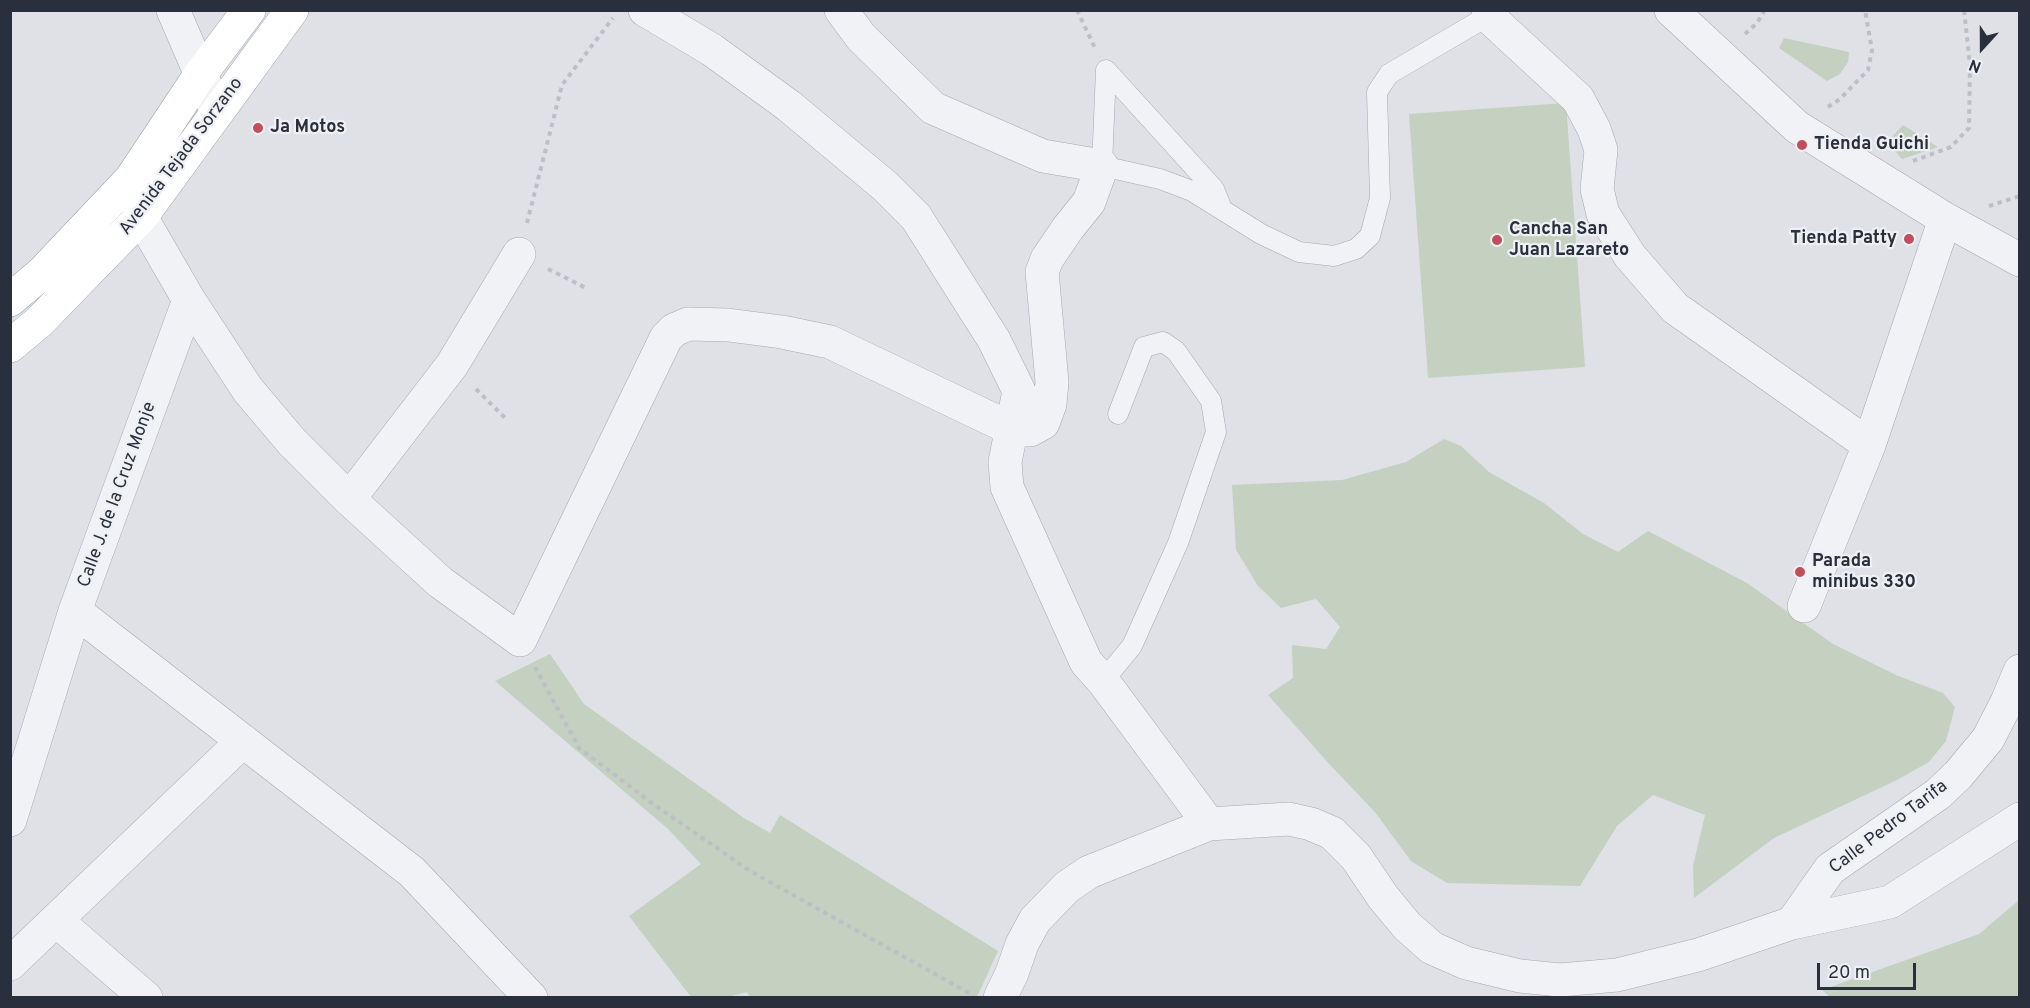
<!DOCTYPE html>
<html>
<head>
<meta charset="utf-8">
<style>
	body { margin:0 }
	#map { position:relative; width:2030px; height:1008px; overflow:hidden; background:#dfe1e7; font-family:Overpass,sans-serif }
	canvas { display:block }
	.frame { position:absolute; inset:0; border:12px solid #292f3c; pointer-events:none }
	.north { position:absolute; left:1952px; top:18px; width:60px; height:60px; -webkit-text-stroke:4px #eef0f4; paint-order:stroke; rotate:201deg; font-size:16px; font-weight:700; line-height:24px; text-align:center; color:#292f3c }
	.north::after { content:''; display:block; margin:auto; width:21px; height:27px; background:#292f3c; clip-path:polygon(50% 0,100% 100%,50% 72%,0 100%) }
	.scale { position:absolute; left:1817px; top:963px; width:99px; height:27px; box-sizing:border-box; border:3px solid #292f3c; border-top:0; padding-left:8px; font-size:18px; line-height:21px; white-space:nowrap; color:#292f3c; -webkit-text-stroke:4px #eef0f4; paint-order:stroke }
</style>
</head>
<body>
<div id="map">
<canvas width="2030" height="1008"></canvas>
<div class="frame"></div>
<div class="north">N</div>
<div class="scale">20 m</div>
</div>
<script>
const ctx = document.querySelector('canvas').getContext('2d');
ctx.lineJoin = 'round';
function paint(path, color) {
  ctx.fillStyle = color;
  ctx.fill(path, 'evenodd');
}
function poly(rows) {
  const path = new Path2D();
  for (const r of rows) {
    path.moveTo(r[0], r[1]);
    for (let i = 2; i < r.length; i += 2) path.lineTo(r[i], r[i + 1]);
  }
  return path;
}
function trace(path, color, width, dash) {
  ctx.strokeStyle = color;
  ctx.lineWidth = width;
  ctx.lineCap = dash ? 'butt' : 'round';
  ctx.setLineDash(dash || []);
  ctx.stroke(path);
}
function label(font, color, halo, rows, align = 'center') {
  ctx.font = font + ' Overpass,sans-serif';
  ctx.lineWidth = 4.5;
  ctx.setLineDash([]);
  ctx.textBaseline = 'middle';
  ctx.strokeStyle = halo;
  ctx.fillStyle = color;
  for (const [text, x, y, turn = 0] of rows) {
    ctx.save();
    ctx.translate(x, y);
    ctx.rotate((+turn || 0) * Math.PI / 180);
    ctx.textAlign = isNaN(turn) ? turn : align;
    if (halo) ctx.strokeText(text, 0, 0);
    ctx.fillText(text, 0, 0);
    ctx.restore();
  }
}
paint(poly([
	[1784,38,1849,52,1848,62,1840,74,1827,81,1779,48],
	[1566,103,1585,367,1428,378,1409,114],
	[1903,125,1938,147,1902,159,1887,142],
	[1444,439,1461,446,1489,472,1544,503,1583,534,1618,552,1648,531,1747,583,1833,644,1896,675,1943,693,1955,707,1946,741,1929,762,1897,780,1774,838,1694,898,1693,866,1705,815,1653,795,1617,826,1580,886,1447,883,1411,861,1374,811,1331,766,1268,695,1293,678,1292,645,1326,649,1340,627,1316,599,1281,608,1258,586,1236,550,1232,485,1342,480,1406,462],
	[550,654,584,704,744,818,770,833,780,815,998,951,977,997,750,998,747,992,728,997,691,997,629,916,701,864,668,829,495,681],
	[2019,900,2019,997,1831,998,1822,990,1979,934]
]), '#c4d0c0');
const lane = poly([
	[1106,70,1102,166,1160,179,1192,191,1261,234,1299,252,1334,256,1356,249,1370,236,1380,198,1377,92,1389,74,1488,16],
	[1106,70,1214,189,1222,209],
	[1103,681,1132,646,1178,543,1216,432,1211,401,1176,351,1163,342,1144,347,1118,414]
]);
const street = poly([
	[173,10,217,112],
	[645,10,712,50,789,106,885,186,916,217,994,340,1019,391,1005,462,1007,487,1086,662,1103,681,1209,824],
	[1493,10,1488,16,1578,99,1594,129,1601,150,1597,189,1603,214,1630,256,1675,308,1869,445],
	[1671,10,1797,127,1945,219,2020,260],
	[134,191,141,217,189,300,248,390,292,442,349,499,440,582,520,640,666,338,674,330,688,324,728,325,782,332,830,342,1012,429,1030,430,1043,423,1050,404,1052,382,1042,272,1047,259,1068,228,1089,202,1102,166,1043,156,933,108,861,37,841,10],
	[349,499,452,365,519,254],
	[1804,606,1869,445,1945,219],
	[75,611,412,872,531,998],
	[10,820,75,611,189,300],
	[56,920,146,998],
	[1792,923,1830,869,1938,794,1958,775,1988,739,2007,702,2020,671],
	[10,964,243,741],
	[1000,998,1012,973,1022,944,1035,920,1067,887,1089,872,1209,824,1289,819,1311,824,1332,833,1356,857,1383,897,1407,926,1432,948,1466,963,1520,976,1560,980,1617,975,1698,955,1792,923,1890,902,2020,819]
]);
const primary = poly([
	[10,300,42,273,131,179,200,75,249,10],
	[10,346,39,322,141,217,292,10]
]);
trace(lane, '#a5a8b0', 21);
trace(street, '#a5a8b0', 34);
trace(primary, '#9fa6b1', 34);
trace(poly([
	[1077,10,1095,48],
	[1745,34,1757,23,1765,10],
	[1828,107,1840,99,1868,70,1872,50,1865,10],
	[1913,161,1951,147,1969,128,1970,65,1964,10],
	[1989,206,2020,196],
	[527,223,562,85,613,18],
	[548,269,588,289],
	[476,389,506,419],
	[535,667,579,748,656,806,750,871,969,993]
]), '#bdbfc5', 4, [4.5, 4.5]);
trace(lane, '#f1f2f5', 20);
trace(street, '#f1f2f5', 33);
trace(primary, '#fff', 33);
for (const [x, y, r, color] of [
	[258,128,6,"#c14e5b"],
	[1802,145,6,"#c14e5b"],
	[1909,239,6,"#c14e5b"],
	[1497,240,6,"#c14e5b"],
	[1800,572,6,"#c14e5b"]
]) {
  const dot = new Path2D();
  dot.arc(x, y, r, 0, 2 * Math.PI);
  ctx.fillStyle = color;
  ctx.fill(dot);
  trace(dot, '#eef0f4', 2);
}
label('bold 18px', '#292f3c', '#eef0f4', [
	["Ja Motos",270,128],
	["Tienda Guichi",1814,145],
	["Cancha San",1509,230],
	["Juan Lazareto",1509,251],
	["Tienda Patty",1897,239,"right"],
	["Parada",1812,562],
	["minibus 330",1812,583]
], 'left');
label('18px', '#292f3c', '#eef0f4', [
	["Avenida Tejada Sorzano",182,157,-53],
	["Calle J. de la Cruz Monje",118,495,-70],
	["Calle Pedro Tarifa",1889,828,-37]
]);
</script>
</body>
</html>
